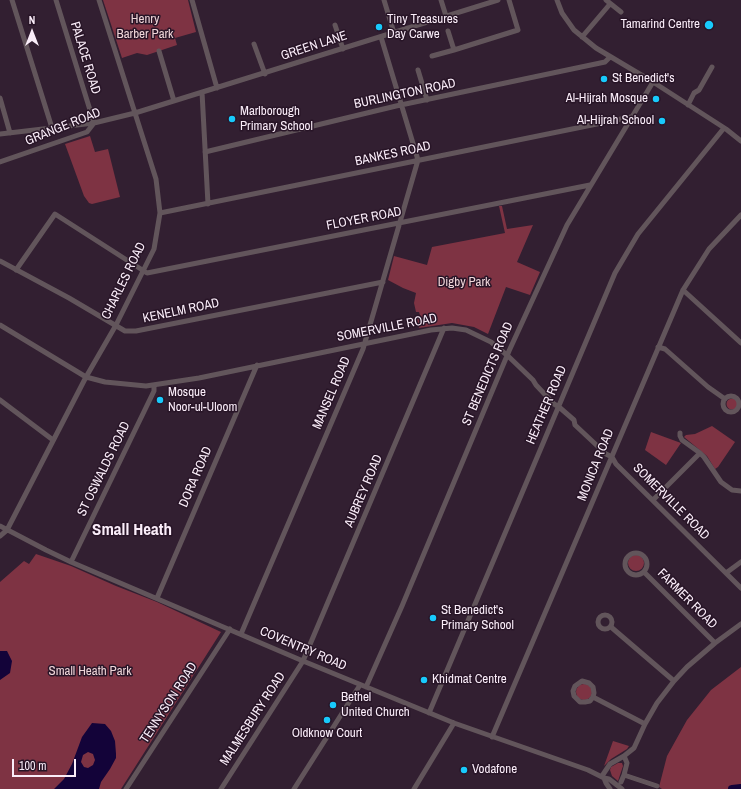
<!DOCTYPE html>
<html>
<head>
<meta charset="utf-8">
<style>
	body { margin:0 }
	#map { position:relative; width:741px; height:789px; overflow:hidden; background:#321f31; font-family:"Archivo Narrow",sans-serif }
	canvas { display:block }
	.north { position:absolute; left:12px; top:12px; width:40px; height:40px; -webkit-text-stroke:3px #281527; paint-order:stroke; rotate:0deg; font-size:11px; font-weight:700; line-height:16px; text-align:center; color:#faedf9 }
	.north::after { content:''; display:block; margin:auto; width:14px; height:18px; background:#faedf9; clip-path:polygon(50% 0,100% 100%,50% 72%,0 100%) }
	.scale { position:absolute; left:12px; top:759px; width:64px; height:18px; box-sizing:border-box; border:2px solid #faedf9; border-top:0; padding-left:5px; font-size:12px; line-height:14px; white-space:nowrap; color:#faedf9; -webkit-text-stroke:3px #281527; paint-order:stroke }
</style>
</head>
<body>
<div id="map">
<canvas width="741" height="789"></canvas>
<div class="north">N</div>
<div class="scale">100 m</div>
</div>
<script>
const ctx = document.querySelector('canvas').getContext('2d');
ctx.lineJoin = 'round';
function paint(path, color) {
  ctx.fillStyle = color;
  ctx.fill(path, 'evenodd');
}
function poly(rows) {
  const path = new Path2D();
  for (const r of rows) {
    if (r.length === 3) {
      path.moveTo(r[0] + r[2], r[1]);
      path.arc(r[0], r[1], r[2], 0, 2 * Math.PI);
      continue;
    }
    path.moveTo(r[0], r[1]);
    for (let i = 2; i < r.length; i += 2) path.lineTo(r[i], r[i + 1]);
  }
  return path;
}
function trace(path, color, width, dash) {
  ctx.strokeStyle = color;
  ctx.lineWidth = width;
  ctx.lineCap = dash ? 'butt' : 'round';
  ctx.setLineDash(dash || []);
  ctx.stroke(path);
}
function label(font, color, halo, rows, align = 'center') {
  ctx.font = font + ' "Archivo Narrow",sans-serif';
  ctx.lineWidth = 3;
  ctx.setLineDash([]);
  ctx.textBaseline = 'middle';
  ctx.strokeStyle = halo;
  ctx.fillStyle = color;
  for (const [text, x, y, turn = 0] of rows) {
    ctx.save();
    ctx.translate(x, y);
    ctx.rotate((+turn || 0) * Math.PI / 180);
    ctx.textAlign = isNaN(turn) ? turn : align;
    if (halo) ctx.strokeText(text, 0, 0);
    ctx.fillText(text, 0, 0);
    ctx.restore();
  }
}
paint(poly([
	[103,0,188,0,196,32,175,38,177,45,147,55,137,53,122,58],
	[90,136,95,152,108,149,120,197,92,204,89,203,84,196,65,144],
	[499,206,502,206,507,229,533,225,517,262,540,272,530,295,506,287,488,334,474,327,452,323,419,328,417,319,421,318,419,312,416,312,414,303,416,293,403,288,388,280,394,256,427,265,432,247,505,233],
	[732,404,5.5],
	[712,426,735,442,718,467,715,469,707,456,684,437,686,435,695,434],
	[651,432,681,443,666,465,645,450],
	[36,554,71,566,116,586,157,602,221,632,121,789,0,789,0,582,24,561,29,564],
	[636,563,8],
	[741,667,741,789,662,789,659,787,667,756,687,720,711,690],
	[584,692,8],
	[613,741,629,746,627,749,611,759,604,766],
	[618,763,622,763,623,766,618,781,612,776,610,770,611,767]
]), '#7e3343');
paint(poly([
	[0,651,7,651,12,661,10,673,0,680],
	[92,723,105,724,111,731,115,741,116,754,116,758,110,769,101,782,99,789,54,789,64,779,72,764,82,737],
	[88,752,93,754,95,760,93,765,88,768,84,767,81,762,83,755]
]), '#130339');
trace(poly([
	[732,789,741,788]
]), '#130339', 8);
trace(poly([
	[12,0,52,128],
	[56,0,94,123],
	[192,0,217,88],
	[384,0,394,33],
	[441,0,446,16],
	[557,0,562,13,574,30,596,48,653,82,726,129,741,141],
	[606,0,621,12],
	[335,25,343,49],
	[448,31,454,50,518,30,509,0],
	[582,37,610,4],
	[254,44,265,74],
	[159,51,174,101],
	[432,56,454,50],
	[418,70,427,100],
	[202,92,208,204],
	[0,98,10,133],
	[688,105,694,93,699,90,712,67],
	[0,134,94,123,135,113,498,0],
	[205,152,396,106,605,62,610,57],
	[0,162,87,132,94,123],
	[160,213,631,117],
	[0,261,69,298,125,331,136,331,383,282],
	[16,270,55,214,147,273,590,185],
	[683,290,741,343],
	[0,325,86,377,105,382,146,386,199,378,431,330,452,328,466,330,491,342,508,356,533,380,536,385,554,404,559,407,574,420,575,425,606,454,612,457,616,464,741,588],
	[658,347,665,349,708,387,725,399],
	[731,404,8],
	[0,400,53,440],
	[680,433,680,436,682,440,700,453],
	[653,500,700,453,704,457,721,482,732,490,741,491],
	[0,526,46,550,71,562,303,661,454,723,588,770,604,778,609,779,622,789],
	[0,536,7,530,86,377,116,325,154,249,160,213,156,179,99,0],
	[636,564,11],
	[71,562,154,391,154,386],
	[644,572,715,643],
	[726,573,741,562],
	[157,598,257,365],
	[605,622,7],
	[611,627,674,681],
	[241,634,363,349,418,160,381,37],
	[366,687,402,606,509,351,567,225,653,82],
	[593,697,590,701,585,702,580,702,574,696,573,691,575,686,582,681,589,683,593,687,594,693,593,697,645,724],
	[429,713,615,273,638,234,724,128],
	[492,737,683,290,709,249,741,215],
	[624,756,627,763,624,775,657,786],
	[602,776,610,764,624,756,634,748,645,724,657,703,674,681,687,667,715,643,741,624],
	[604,778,606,783,610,789],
	[621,782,624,775],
	[126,789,230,629],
	[221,789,303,661,444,328],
	[294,789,360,685],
	[414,789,454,723]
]), '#62555b', 5);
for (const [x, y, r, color] of [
	[709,25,5,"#18cafc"],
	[379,27,4,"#18cafc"],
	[604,79,4,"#18cafc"],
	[656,99,4,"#18cafc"],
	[232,119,4,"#18cafc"],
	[662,121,4,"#18cafc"],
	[160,400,4,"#18cafc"],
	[433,618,4,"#18cafc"],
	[424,680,4,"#18cafc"],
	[333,705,4,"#18cafc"],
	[327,720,4,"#18cafc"],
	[464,770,4,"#18cafc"]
]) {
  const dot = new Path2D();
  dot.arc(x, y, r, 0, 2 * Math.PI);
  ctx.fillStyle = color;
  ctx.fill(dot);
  trace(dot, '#281527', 1.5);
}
label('13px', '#f0d6d9', '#281527', [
	["Henry",145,20],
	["Barber Park",145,35],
	["Digby Park",464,283],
	["Small Heath Park",90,672]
]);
label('13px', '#faedf9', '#281527', [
	["Tiny Treasures",387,20],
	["Day Carwe",387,35],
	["Tamarind Centre",700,25,"right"],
	["St Benedict's",612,79],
	["Al-Hijrah Mosque",648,99,"right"],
	["Marlborough",240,112],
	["Primary School",240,127],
	["Al-Hijrah School",654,121,"right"],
	["Mosque",168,393],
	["Noor-ul-Uloom",168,408],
	["St Benedict's",441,611],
	["Primary School",441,626],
	["Khidmat Centre",432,680],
	["Bethel",341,698],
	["United Church",341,713],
	["Oldknow Court",327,734,"center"],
	["Vodafone",472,770]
], 'left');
label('13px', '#faedf9', '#281527', [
	["GREEN LANE",314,46,-18],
	["PALACE ROAD",85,58,73],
	["BURLINGTON ROAD",405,94,-12],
	["GRANGE ROAD",63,127,-22],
	["BANKES ROAD",393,154,-12],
	["FLOYER ROAD",364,219,-11],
	["CHARLES ROAD",124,281,-64],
	["KENELM ROAD",181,311,-12],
	["SOMERVILLE ROAD",387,328,-11],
	["ST BENEDICTS ROAD",488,374,-67],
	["MANSEL ROAD",332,393,-67],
	["HEATHER ROAD",547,405,-67],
	["MONICA ROAD",596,465,-68],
	["ST OSWALDS ROAD",104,469,-64],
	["DORA ROAD",196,477,-67],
	["AUBREY ROAD",364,491,-67],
	["SOMERVILLE ROAD",671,502,45],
	["FARMER ROAD",687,599,45],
	["COVENTRY ROAD",303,649,23],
	["TENNYSON ROAD",169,703,-57],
	["MALMESBURY ROAD",253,719,-57]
]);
label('bold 17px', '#faedf9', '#281527', [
	["Small Heath",132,530]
]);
</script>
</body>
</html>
